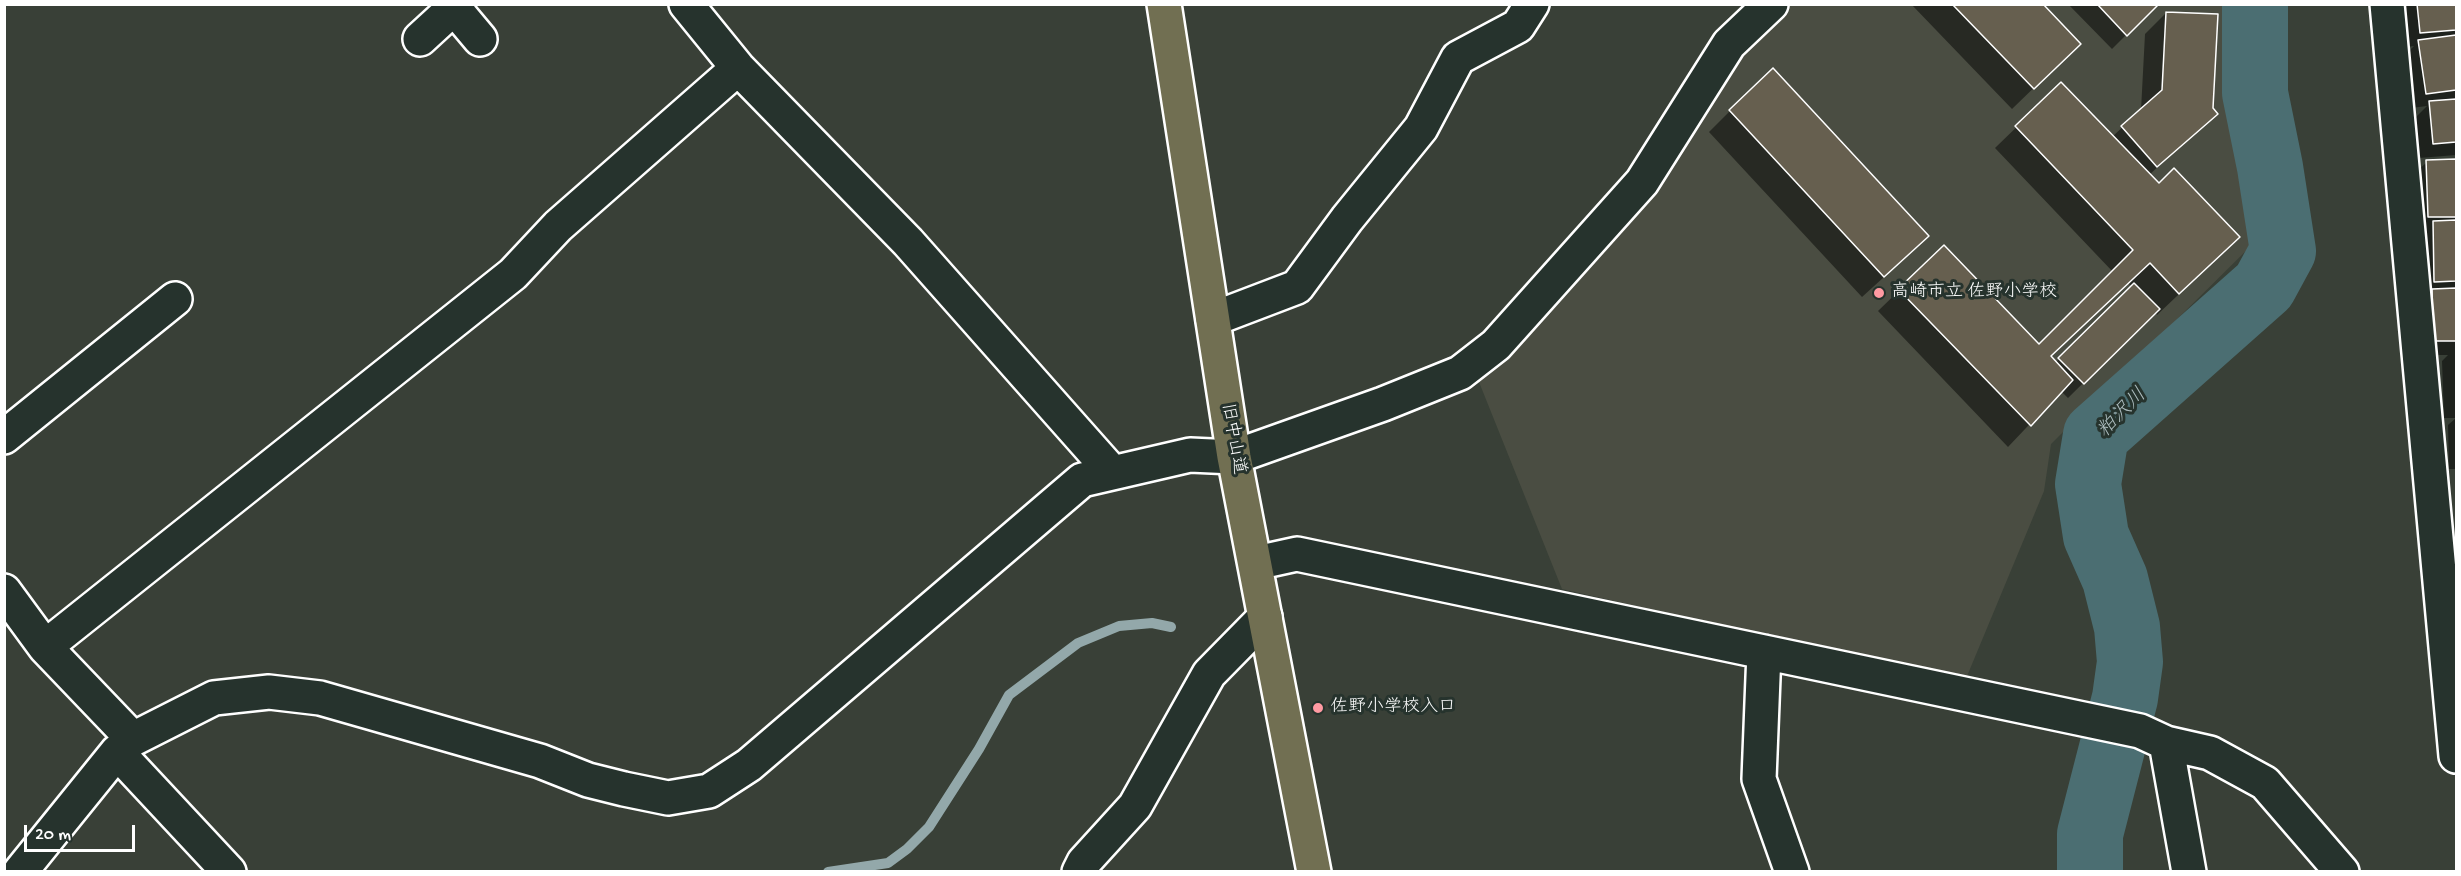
<!DOCTYPE html>
<html>
<head>
<meta charset="utf-8">
<style>
	body { margin:0 }
	#map { position:relative; width:2461px; height:876px; overflow:hidden; background:#394037; font-family:"Gochi Hand",sans-serif }
	canvas { display:block }
	.frame { position:absolute; inset:0; border:6px solid #fff; pointer-events:none }
	.scale { position:absolute; left:24px; top:825px; width:111px; height:27px; box-sizing:border-box; border:3px solid #fff; border-top:0; padding-left:8px; font-size:18px; line-height:21px; white-space:nowrap; color:#fff; -webkit-text-stroke:4px #26332d; paint-order:stroke }
</style>
</head>
<body>
<div id="map">
<canvas width="2461" height="876"></canvas>
<div class="frame"></div>
<div class="scale">20 m</div>
</div>
<script>
const ctx = document.querySelector('canvas').getContext('2d');
ctx.lineJoin = 'round';
function paint(path, color) {
  ctx.fillStyle = color;
  ctx.fill(path, 'evenodd');
}
function poly(rows) {
  const path = new Path2D();
  for (const r of rows) {
    path.moveTo(r[0], r[1]);
    for (let i = 2; i < r.length; i += 2) path.lineTo(r[i], r[i + 1]);
  }
  return path;
}
function trace(path, color, width, dash) {
  ctx.strokeStyle = color;
  ctx.lineWidth = width;
  ctx.lineCap = dash ? 'butt' : 'round';
  ctx.setLineDash(dash || []);
  ctx.stroke(path);
}
function label(font, color, halo, rows, align = 'center') {
  ctx.font = font + ' "Gochi Hand","Klee One",sans-serif';
  ctx.lineWidth = 6;
  ctx.setLineDash([]);
  ctx.textBaseline = 'middle';
  ctx.strokeStyle = halo;
  ctx.fillStyle = color;
  for (const [text, x, y, turn = 0] of rows) {
    ctx.save();
    ctx.translate(x, y);
    ctx.rotate((+turn || 0) * Math.PI / 180);
    ctx.textAlign = isNaN(turn) ? turn : align;
    if (halo) ctx.strokeText(text, 0, 0);
    ctx.fillText(text, 0, 0);
    ctx.restore();
  }
}
paint(poly([
	[1787,5,2240,5,2242,91,2264,233,2051,444,2044,491,1965,681,1562,589,1477,377,1737,53]
]), '#4a4d42');
paint(poly([
	[1911,4,2041,4,2079,44,2012,109],
	[2068,4,2157,4,2112,49],
	[2401,4,2456,4,2456,97,2453,101,2456,100,2456,155,2419,158,2415,118,2427,106,2411,108,2404,56,2414,46,2406,47],
	[2166,13,2216,114,2149,175,2217,258,2157,315,2155,312,2068,398,2061,391,2008,447,1878,311,1944,247,2039,346,2113,272,1995,148,2061,84,2112,137,2141,110,2145,34],
	[2128,283,2132,287,2055,363,2050,357],
	[1730,111,1906,257,1862,297,1709,132],
	[2456,161,2456,469,2449,469,2448,425,2456,418,2444,418,2442,361,2448,355,2419,355,2412,176,2427,162],
	[2456,544,2456,603,2449,551]
]), '#0007');
trace(poly([
	[828,872,888,863,907,849,929,827,979,749,1009,695,1078,643,1119,626,1152,623,1171,627]
]), '#93a8aa', 10);
trace(poly([
	[2090,872,2090,834,2125,698,2130,662,2127,627,2115,579,2096,536,2088,484,2096,435,2264,286,2283,251,2270,167,2255,93,2255,4]
]), '#4b6e72', 66);
const building = poly([
	[1952,4,2043,4,2081,44,2034,89,1952,4],
	[2097,4,2159,4,2127,36,2097,4],
	[2417,4,2456,4,2456,30,2420,33,2417,4],
	[2166,12,2218,14,2213,108,2218,114,2157,167,2121,126,2162,90,2166,12],
	[2456,35,2456,90,2426,94,2418,40,2456,35],
	[1773,68,1929,236,1884,277,1729,110,1773,68],
	[2061,82,2159,183,2174,168,2240,237,2179,294,2150,263,2051,356,2073,380,2031,426,1898,289,1944,245,2039,344,2133,250,2015,126,2061,82],
	[2456,99,2456,142,2433,144,2429,101,2456,99],
	[2456,159,2456,217,2428,217,2426,160,2456,159],
	[2456,220,2456,281,2434,282,2433,221,2456,220],
	[2134,283,2160,309,2084,384,2058,358,2134,283],
	[2456,288,2456,341,2433,341,2432,289,2456,288]
]);
paint(building, '#665f4f');
trace(building, '#fff', 1.5);
const minor = poly([
	[686,4,738,68,908,242,1111,471],
	[2387,4,2456,756],
	[454,8,480,39],
	[420,39,458,4],
	[1213,319,1297,287,1347,219,1421,128,1458,58,1518,26,1532,4],
	[4,437,175,299],
	[1256,563,1297,554,2140,731,2166,743,2210,753,2265,783,2342,872],
	[4,591,45,647,133,739],
	[45,647,513,274,558,226,738,68],
	[1764,652,1759,779,1792,872],
	[2166,743,2189,872],
	[117,752,229,872],
	[20,872,117,752,133,739,214,698,269,692,320,698,540,761,588,780,624,789,668,798,709,791,749,765,1082,480,1190,455,1234,457,1383,404,1460,373,1496,345,1642,182,1729,44,1771,4],
	[1079,872,1084,862,1135,806,1209,674,1265,617]
]);
const major = poly([
	[1164,4,1234,457,1314,872]
]);
trace(minor, '#fff', 38);
trace(major, '#fff', 38);
trace(minor, '#26332d', 33);
trace(major, '#716f52', 33);
for (const [x, y, r, color] of [
	[1879,293,6,"#ff9aa2"],
	[1318,708,6,"#ff9aa2"]
]) {
  const dot = new Path2D();
  dot.arc(x, y, r, 0, 2 * Math.PI);
  ctx.fillStyle = color;
  ctx.fill(dot);
  trace(dot, '#26332d', 2);
}
label('18px', '#fff', '#26332d', [
	["高崎市立 佐野小学校",1891,293],
	["佐野小学校入口",1330,708]
], 'left');
label('18px', '#fff', '#26332d', [
	["旧中山道",1232,439,80]
]);
label('italic 20px', '#aebec0', '#26332d', [
	["粕沢川",2123,414,-45]
]);
</script>
</body>
</html>
